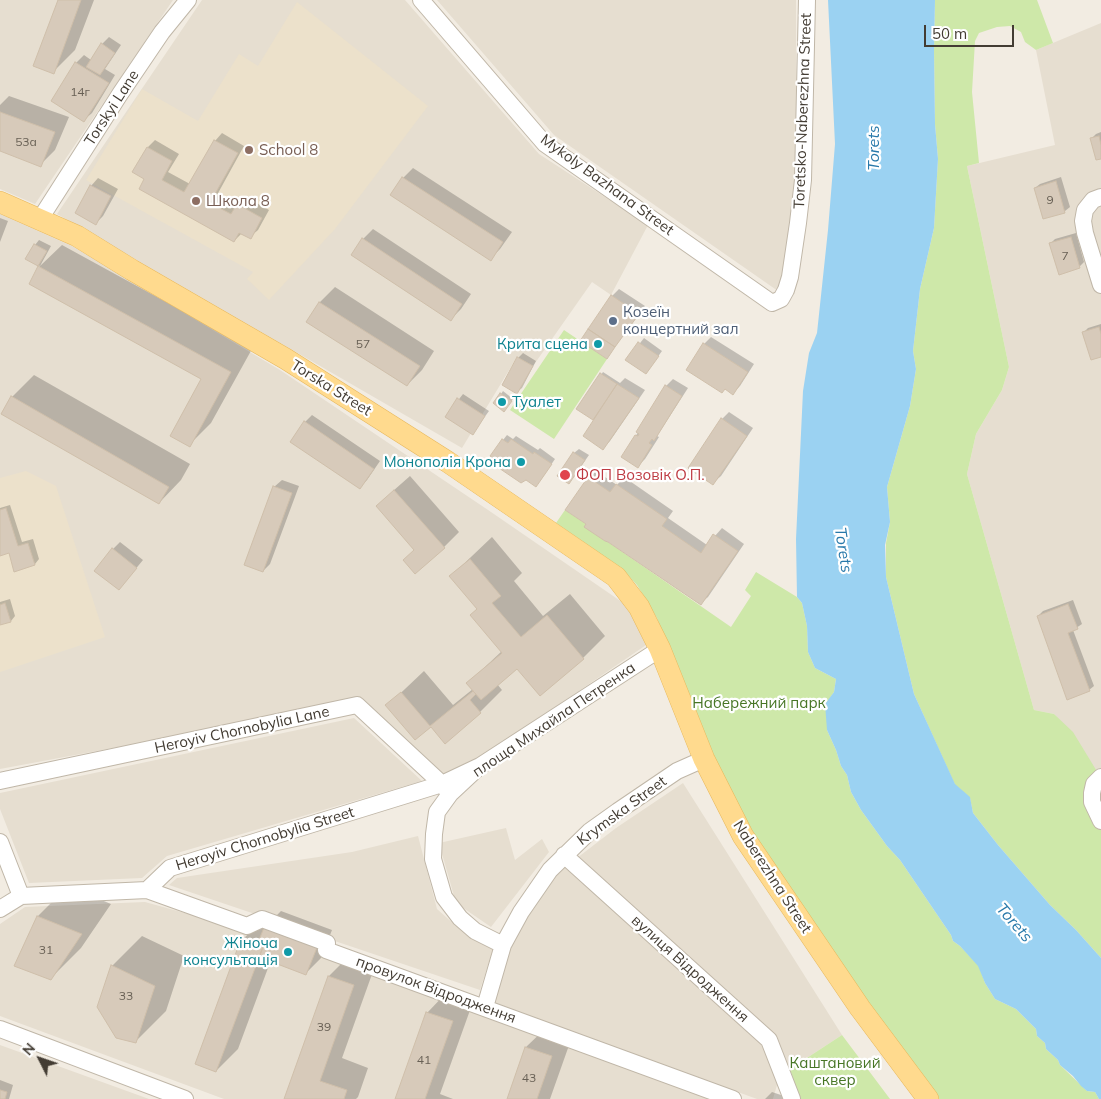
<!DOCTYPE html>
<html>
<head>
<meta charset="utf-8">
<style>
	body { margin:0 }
	#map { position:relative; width:1101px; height:1099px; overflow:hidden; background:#f2ece2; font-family:Mulish,sans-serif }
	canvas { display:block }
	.north { position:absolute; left:15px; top:1034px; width:50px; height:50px; -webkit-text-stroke:4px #fff; paint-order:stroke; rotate:311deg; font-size:14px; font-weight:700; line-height:20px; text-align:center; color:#433c33 }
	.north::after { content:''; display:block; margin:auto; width:18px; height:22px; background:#433c33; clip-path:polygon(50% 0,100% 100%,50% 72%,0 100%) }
	.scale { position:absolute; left:924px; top:25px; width:90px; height:22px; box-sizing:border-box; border:2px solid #433c33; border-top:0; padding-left:6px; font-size:15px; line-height:18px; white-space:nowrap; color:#433c33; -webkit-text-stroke:4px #fff; paint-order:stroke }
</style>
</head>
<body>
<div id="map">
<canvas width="1101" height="1099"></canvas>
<div class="north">N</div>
<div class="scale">50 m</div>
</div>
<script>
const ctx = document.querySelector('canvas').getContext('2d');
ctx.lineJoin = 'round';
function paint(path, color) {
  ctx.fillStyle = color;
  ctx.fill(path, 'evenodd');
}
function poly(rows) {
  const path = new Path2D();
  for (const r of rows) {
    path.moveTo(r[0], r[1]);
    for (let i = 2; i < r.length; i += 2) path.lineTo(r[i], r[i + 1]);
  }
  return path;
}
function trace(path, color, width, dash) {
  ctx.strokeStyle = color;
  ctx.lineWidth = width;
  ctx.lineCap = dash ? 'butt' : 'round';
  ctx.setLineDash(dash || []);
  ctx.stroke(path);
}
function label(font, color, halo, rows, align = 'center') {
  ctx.font = font + ' Mulish,sans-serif';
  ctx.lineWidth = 4.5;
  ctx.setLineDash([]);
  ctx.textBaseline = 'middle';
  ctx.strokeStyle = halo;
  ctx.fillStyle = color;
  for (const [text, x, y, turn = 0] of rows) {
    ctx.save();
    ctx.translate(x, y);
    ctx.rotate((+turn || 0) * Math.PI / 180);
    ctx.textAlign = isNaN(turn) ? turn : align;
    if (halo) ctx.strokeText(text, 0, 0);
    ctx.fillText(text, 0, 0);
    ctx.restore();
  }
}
paint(poly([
	[0,0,173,0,35,204,0,189],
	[202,0,405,0,539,154,648,225,611,295,592,282,533,366,517,357,462,448,57,214],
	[437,0,796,0,796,181,783,281,778,291,554,135],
	[1101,23,1101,778,1054,714,1034,710,967,474,976,434,1002,390,1009,367,967,166,1055,145,1036,50],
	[0,214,72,246,280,370,491,512,635,611,649,643,478,760,442,776,360,702,0,769],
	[354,718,422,781,167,856,142,878,29,883,0,809,0,793],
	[683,783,842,1035,790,1069,777,1041,577,858,616,828],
	[506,828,515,860,542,839,549,852,491,927,456,903,439,843],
	[418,836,437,909,455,925,494,946,480,990,169,885,177,878,352,852],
	[562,865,757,1037,779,1078,773,1099,757,1099,494,1003,513,939,519,923],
	[145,902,243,929,265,922,711,1099,224,1099,0,1016,0,924,25,907],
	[0,1045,149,1099,0,1099]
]), '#e6ded0');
paint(poly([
	[297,2,428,106,335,229,269,300,247,279,253,272,86,180,142,89,198,121,239,54,258,66],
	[26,471,56,486,105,637,0,672,0,478]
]), '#ece1cb');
paint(poly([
	[935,0,1037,0,1053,43,1036,50,1025,42,1021,32,1010,26,997,27,979,33,975,41,972,92,979,163,967,166,1009,367,1002,390,976,434,967,474,1034,710,1054,714,1073,732,1101,778,1101,958,1076,930,1050,905,998,845,973,813,970,798,955,785,914,694,886,577,886,543,890,522,887,487,910,406,916,369,913,351,920,289,934,228,938,159,935,124,934,51],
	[564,330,607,359,554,439,510,410],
	[565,510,586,524,585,527,605,541,608,542,731,627,751,596,745,590,756,572,797,597,802,603,807,626,808,652,815,668,836,679,834,692,830,698,827,730,836,750,841,766,847,775,851,792,861,810,887,846,900,860,951,935,953,941,960,946,979,966,985,983,995,999,1016,1009,1036,1029,1037,1036,1045,1043,1046,1049,1058,1060,1060,1065,1087,1091,1095,1092,1099,1099,935,1099,747,833,683,690,657,618,637,585,621,568,556,523],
	[842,1035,890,1099,799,1099,790,1069]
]), '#cee8a9');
paint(poly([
	[828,0,935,0,934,51,935,124,938,159,934,228,920,289,913,351,916,369,910,406,887,487,890,522,885,545,886,577,914,694,955,784,970,797,973,813,998,845,1050,905,1076,930,1101,958,1101,1099,1099,1099,1095,1092,1087,1091,1081,1086,1073,1076,1060,1065,1058,1060,1046,1049,1045,1043,1037,1036,1036,1029,1016,1009,995,999,985,983,978,966,960,946,953,941,951,935,900,860,887,846,861,810,851,792,847,775,841,766,836,750,827,730,825,704,834,692,836,679,815,668,808,652,807,626,802,603,797,597,796,539,803,391,809,353,817,333,828,230,835,144]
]), '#9bd2f2');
paint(poly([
	[59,0,94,0,75,50,53,72],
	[109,37,121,45,105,69,115,75,92,113,84,120,53,101,76,63,84,55,91,60,102,44],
	[9,96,69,117,55,150,40,165,0,150,0,105],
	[1101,132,1101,158,1092,138,1096,134],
	[222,133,244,146,217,195,237,207,246,197,269,210,258,230,250,237,241,234,234,241,146,179,148,147,155,140,179,154,168,172,190,184,215,141],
	[413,168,512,232,500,249,490,259,392,195,403,178],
	[1061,177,1070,207,1065,211,1043,218,1035,188,1040,184],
	[98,178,118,189,103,216,96,223,91,186],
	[0,218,8,221,0,242],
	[373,229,471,294,461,309,451,319,363,239],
	[1076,233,1084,262,1079,267,1051,243,1055,239],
	[39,240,51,246,40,266,27,259,35,245],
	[62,245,252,349,211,423,189,445,203,378,30,284,40,266],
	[335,287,434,351,422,370,407,385,308,321,320,302],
	[619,289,645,306,607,357,612,296],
	[1101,324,1101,356,1084,332,1088,328],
	[711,337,754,364,740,386,733,393,725,388,704,344],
	[644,338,662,351,646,373,627,360],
	[523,353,536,361,522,388,517,392,518,358],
	[603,372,620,383,625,378,645,390,610,441,603,448,595,420,578,409],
	[34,375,190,464,181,480,159,503,12,397],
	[673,379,688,388,657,436,659,437,645,459,638,466,623,457,666,386],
	[503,391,513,399,506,408,495,403],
	[463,394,489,411,473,433,446,416],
	[729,412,753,428,721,476,713,483,722,419],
	[312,415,380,461,367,480,360,487,305,422],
	[507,435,513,439,516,436,538,450,540,448,555,459,540,481,497,459,503,440],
	[579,449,589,455,573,478,574,453],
	[596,471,617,485,624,477,673,511,668,518,707,545,722,528,744,544,708,597,700,604,589,478],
	[410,476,459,532,444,547,393,491],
	[282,480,299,486,270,564,263,571,274,487],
	[10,505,22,542,33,539,39,559,35,564,9,552,0,555,0,508],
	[492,537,522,573,514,581,543,616,570,594,605,636,583,658,540,695,517,667,497,684,502,690,480,712,445,742,431,725,415,739,387,706,424,671,453,705,473,689,468,683,502,651,478,609,451,576],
	[120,542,143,560,119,589,113,549],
	[10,599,15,616,11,621,0,624,0,602],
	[1073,600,1082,624,1073,630,1094,686,1089,690,1038,616,1043,611],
	[68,886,111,904,81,948,51,978,38,916],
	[281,911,332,930,321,958,306,973,271,960,238,1049,216,1071,242,940,265,918,271,921],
	[142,936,184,956,166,1011,136,1041,112,966],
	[351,954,376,963,342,1058,368,1068,358,1097,356,1099,285,1099,329,976],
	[449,990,474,999,440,1094,453,1099,396,1099,427,1013],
	[549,1025,573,1034,550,1099,508,1099,526,1047],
	[0,1080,13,1085,9,1099,0,1099],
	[772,1092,787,1097,786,1099,765,1099]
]), '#0003');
const building = poly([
	[58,0,81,0,54,74,33,66,58,0],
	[101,43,115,53,100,75,86,67,101,43],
	[75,62,109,83,84,122,51,101,75,62],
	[0,112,55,132,41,167,0,151,0,112],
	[1099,136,1101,145,1101,159,1096,160,1090,138,1099,136],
	[214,140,238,153,210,203,231,214,237,204,262,218,251,239,239,233,234,242,139,189,144,179,132,172,147,147,172,161,162,180,184,192,214,140],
	[402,177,503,242,491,261,390,195,402,177],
	[1056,181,1065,213,1043,219,1034,188,1056,181],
	[90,185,111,196,96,225,75,213,90,185],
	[1071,237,1080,268,1059,275,1049,243,1071,237],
	[362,238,462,304,451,321,351,255,362,238],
	[34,244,47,251,38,266,25,259,34,244],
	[38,266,231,372,190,447,170,436,201,379,29,284,38,266],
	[611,295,639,314,615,347,588,329,611,295],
	[319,302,420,366,407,386,306,322,319,302],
	[1099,327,1101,334,1101,357,1091,360,1082,332,1099,327],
	[588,329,615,347,607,359,580,341,588,329],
	[638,342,659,356,646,374,625,360,638,342],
	[703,343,748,372,733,395,725,389,722,393,686,370,703,343],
	[517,357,533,366,517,394,502,385,517,357],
	[600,373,617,384,593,420,576,409,600,373],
	[617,384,639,398,603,450,583,436,617,384],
	[665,385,682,396,654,441,652,439,649,443,652,445,638,468,621,457,635,435,638,436,639,434,636,432,665,385],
	[500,393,512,401,504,412,493,403,500,393],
	[11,396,169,487,159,504,1,414,11,396],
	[457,398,485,416,473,435,445,417,457,398],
	[721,418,747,436,713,485,688,468,721,418],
	[304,421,374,469,360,489,290,442,304,421],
	[502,439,508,443,511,439,533,454,534,452,552,464,536,487,526,480,521,483,493,464,496,460,490,456,502,439],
	[573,452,585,460,569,484,557,476,573,452],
	[588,477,610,492,616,484,667,519,662,526,701,553,713,534,738,551,701,605,608,542,605,541,584,527,586,524,565,510,588,477],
	[273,486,292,493,263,572,244,565,273,486],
	[394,490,445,548,415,574,403,560,414,550,376,506,394,490],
	[6,508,18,546,28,543,35,565,14,572,9,553,0,556,0,510,6,508],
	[112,548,137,568,119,590,94,571,112,548],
	[470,559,501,596,492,603,521,637,547,615,584,659,540,696,517,669,481,700,466,683,502,653,470,615,477,609,449,576,470,559],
	[5,603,11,622,0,625,0,605,5,603],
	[1068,604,1078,629,1068,633,1090,691,1067,700,1037,616,1068,604],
	[473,691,476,694,470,700,481,713,445,744,431,727,415,740,385,705,401,692,430,726,473,691],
	[37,916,82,934,51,980,14,966,37,916],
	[265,925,318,945,306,975,259,957,263,947,257,945,265,925],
	[241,939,263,947,216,1072,195,1064,241,939],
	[111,965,155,986,136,1043,116,1038,97,1007,111,965],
	[328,976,354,985,320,1081,347,1090,344,1099,284,1099,328,976],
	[426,1012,453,1021,425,1099,395,1099,426,1012],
	[525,1047,552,1056,537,1099,507,1099,525,1047],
	[0,1090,7,1092,5,1099,0,1099,0,1090]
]);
paint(building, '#d7caba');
trace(building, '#cfbfaa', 1);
const minor = poly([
	[421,0,545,144,772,303,781,299,786,290,790,277,798,223,803,180,807,0],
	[1101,197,1093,200,1085,210,1083,221,1085,233,1101,285],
	[40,219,120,94,162,32,188,0],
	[1101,777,1094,784,1092,793,1092,802,1101,821],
	[0,781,357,705,442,784,450,794],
	[0,842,21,896],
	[564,855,769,1040,792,1099],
	[147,890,247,926,262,919,327,943,326,950,733,1099],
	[21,896,147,890,170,868,442,784,480,766],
	[0,909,21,896],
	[503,945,475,931,460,918,444,897,433,859,434,834,437,812,450,794,480,766,660,649],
	[485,1007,503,945,521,912,550,870,590,831,618,811,677,771,704,759],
	[0,1029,185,1099]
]);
const major = poly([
	[0,202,77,236,132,270,286,359,448,462,616,577,639,607,660,649,704,759,743,836,860,1008,928,1099]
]);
trace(minor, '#c0b7a8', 18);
trace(major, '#e7b75b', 22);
trace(minor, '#fff', 16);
trace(major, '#ffda8e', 21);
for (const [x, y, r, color] of [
	[249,150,5,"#8d6e63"],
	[196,201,5,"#8d6e63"],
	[613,321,5,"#5c6f8a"],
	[598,344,5,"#0f9aa8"],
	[502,402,5,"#0f9aa8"],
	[521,462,5,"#0f9aa8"],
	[565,475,6,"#e0444e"],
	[288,952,5,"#0f9aa8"]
]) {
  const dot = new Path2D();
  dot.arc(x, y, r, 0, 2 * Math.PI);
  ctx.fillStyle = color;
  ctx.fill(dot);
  trace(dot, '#fff', 2);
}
label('12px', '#686055', null, [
	["14г",80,92],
	["53а",26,142],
	["9",1050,200],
	["7",1065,256],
	["57",363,344],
	["31",46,950],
	["33",126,996],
	["39",324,1027],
	["41",424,1060],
	["43",529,1078]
]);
label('15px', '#433c33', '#fff', [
	["Torskyi Lane",112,108,-57],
	["Toretsko-Naberezhna Street",803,111,-88],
	["Mykoly Bazhana Street",607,185,36],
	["Torska Street",331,388,32],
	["площа Михайла Петренка",554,720,-34],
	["Heroyiv Chornobylia Lane",242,730,-12],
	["Krymska Street",622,811,-36],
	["Heroyiv Chornobylia Street",265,839,-17],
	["Naberezhna Street",772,877,57],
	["вулиця Відродження",690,969,42],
	["провулок Відродження",436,990,20]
]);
label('15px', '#785e54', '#fff', [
	["School 8",259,150],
	["Школа 8",206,201]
], 'left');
label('15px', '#4e5e75', '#fff', [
	["Козеїн",623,312],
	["концертний зал",623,329]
], 'left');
label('15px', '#0d838f', '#fff', [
	["Крита сцена",588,344],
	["Туалет",512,402,"left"],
	["Монополія Крона",511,462],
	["Жіноча",278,943],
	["консультація",278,960]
], 'right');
label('15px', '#be3a42', '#fff', [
	["ФОП Возовік О.П.",576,475]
], 'left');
label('15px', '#477625', '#fff', [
	["Набережний парк",759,703],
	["Каштановий",835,1063],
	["сквер",835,1080]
]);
label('italic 16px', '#2879aa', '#fff', [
	["Torets",874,148,-90],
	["Torets",843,550,81],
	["Torets",1014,923,49]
]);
</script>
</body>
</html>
